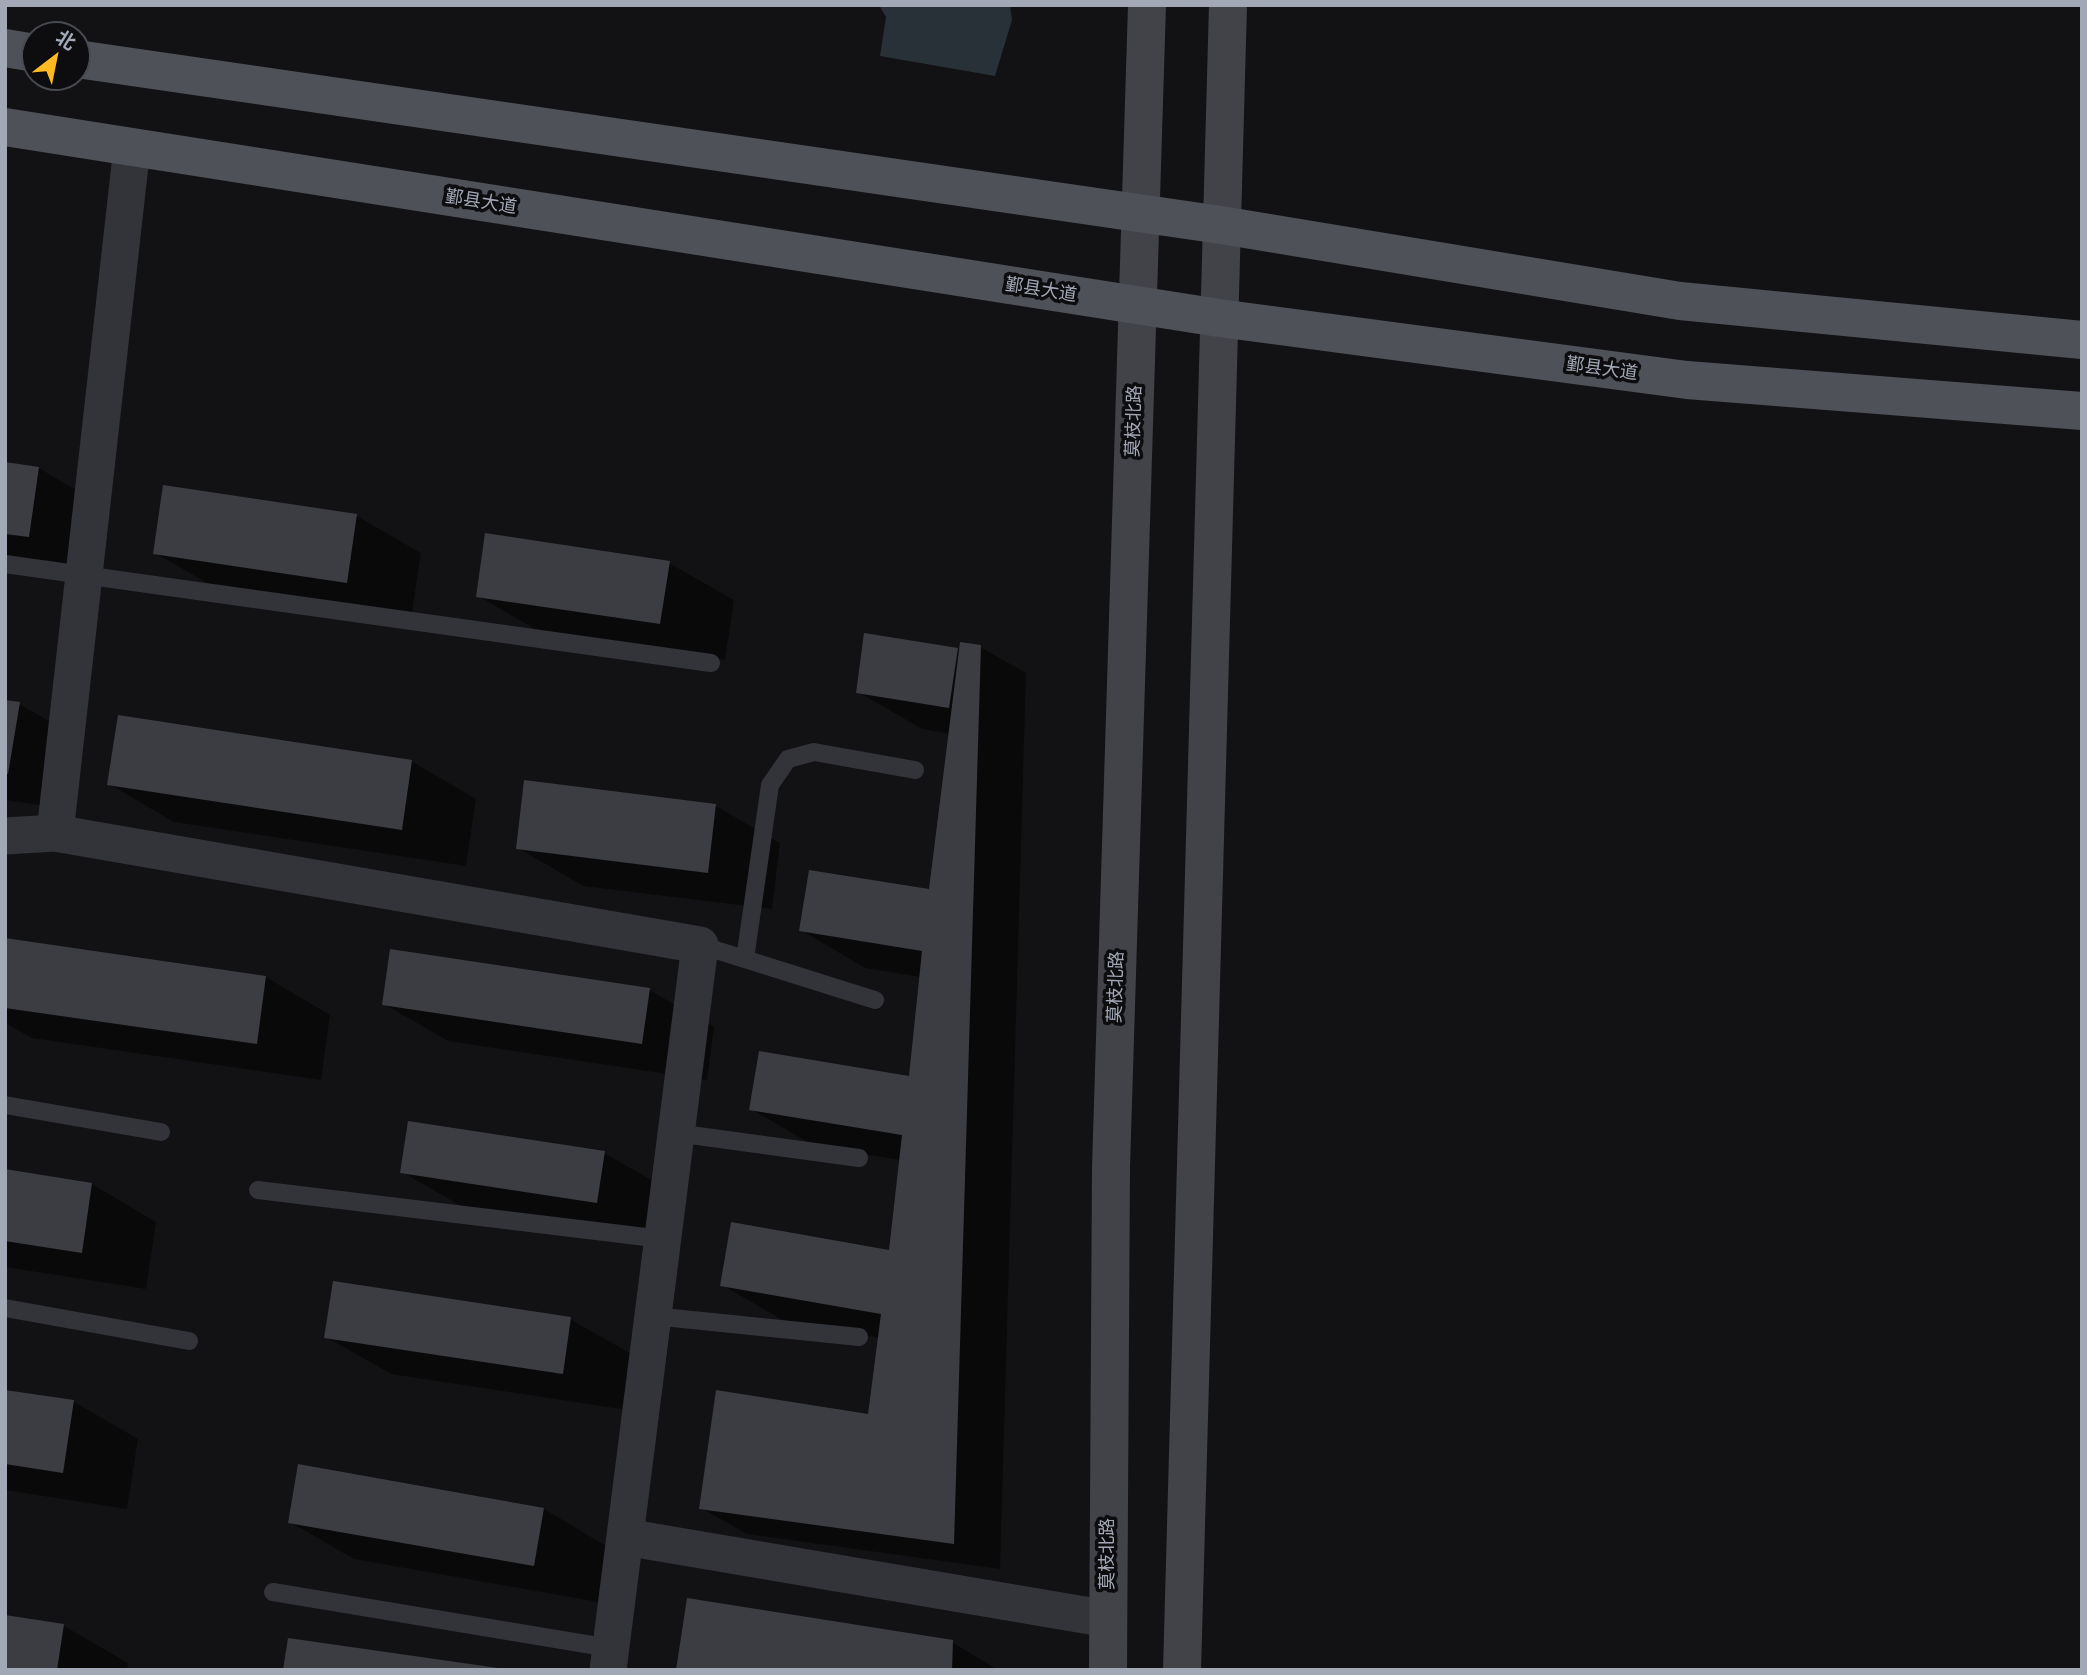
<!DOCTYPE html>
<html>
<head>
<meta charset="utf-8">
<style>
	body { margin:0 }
	#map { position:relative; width:2087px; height:1675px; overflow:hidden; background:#121214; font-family:Mulish,"Noto Sans SC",sans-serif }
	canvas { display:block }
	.frame { position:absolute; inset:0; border:7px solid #a3a8b6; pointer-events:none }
	.north { position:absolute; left:21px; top:21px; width:70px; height:70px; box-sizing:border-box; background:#0d0d0f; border:2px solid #494b52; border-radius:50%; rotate:32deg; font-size:19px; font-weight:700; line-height:28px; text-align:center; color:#a3a8b6 }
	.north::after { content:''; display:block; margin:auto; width:24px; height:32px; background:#feba20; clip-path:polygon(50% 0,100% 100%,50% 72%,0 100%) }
</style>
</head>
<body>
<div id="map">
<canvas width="2087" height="1675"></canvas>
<div class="frame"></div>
<div class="north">北</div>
</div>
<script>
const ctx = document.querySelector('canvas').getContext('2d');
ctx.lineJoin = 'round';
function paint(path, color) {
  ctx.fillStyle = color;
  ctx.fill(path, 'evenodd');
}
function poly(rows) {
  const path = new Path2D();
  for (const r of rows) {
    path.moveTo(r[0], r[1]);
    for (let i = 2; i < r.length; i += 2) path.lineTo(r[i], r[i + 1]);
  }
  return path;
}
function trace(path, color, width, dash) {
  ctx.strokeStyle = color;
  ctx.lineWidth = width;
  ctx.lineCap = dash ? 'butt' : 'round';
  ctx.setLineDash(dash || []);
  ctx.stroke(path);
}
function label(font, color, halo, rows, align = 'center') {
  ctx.font = font + ' Mulish,"Noto Sans SC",sans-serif';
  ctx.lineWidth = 7;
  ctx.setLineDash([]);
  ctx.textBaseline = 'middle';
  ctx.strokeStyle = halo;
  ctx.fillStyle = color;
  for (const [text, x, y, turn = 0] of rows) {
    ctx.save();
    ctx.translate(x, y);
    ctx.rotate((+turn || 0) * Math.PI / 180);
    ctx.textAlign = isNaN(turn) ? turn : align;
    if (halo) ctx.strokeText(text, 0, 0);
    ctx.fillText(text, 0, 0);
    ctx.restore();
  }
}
paint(poly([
	[879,5,1010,5,1012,20,995,76,880,56,886,17]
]), '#283138');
paint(poly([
	[5,463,39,468,103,506,93,573,5,560],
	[357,516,421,553,411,619,219,590,155,553],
	[669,563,734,600,725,660,542,633,478,596],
	[980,647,1026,673,1000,1569,747,1534,701,1508,870,1416,880,1338,786,1322,722,1285,891,1252,901,1160,816,1147,751,1109,910,1078,921,977,865,968,801,930,930,891,950,734,922,729,858,692,957,649],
	[5,702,19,704,84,741,73,810,5,800],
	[411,761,476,799,466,866,174,822,109,784],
	[716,806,780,843,772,909,583,886,518,848],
	[5,939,266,977,330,1015,321,1080,32,1038,5,1023],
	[649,990,714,1027,707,1080,448,1041,384,1004],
	[604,1153,669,1190,661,1239,466,1209,402,1172],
	[5,1171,92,1184,156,1222,146,1289,5,1267],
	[570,1319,635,1356,627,1410,391,1374,326,1337],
	[5,1392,74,1402,138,1439,127,1509,5,1490],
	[544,1509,608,1547,598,1602,354,1559,290,1522],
	[64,1626,128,1663,127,1670,5,1670],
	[952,1642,998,1670,678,1670]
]), '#0007');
paint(poly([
	[5,462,39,467,29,537,5,534],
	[163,485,357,514,347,583,153,554],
	[485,533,670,561,660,624,476,597],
	[864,633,958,648,949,708,856,693],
	[960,642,981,645,954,1544,699,1509,716,1390,868,1414,881,1314,720,1286,731,1222,889,1250,902,1135,749,1110,759,1051,909,1076,922,951,799,931,809,870,929,889],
	[5,700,20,702,8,774,5,773],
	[118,715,412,760,402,830,107,785],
	[524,780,716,804,708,873,516,849],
	[5,938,266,976,257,1044,5,1008],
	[390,949,650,988,642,1044,382,1005],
	[408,1121,605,1151,597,1203,400,1173],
	[5,1169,92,1183,82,1253,5,1241],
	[333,1281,571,1317,563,1374,324,1338],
	[5,1390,74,1400,63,1473,5,1464],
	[298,1464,544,1508,534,1566,288,1523],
	[687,1598,953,1640,952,1670,676,1670],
	[5,1615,64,1624,57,1670,5,1670],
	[288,1638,498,1668,498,1670,283,1670]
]), '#3c3d42');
trace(poly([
	[5,564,711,663],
	[700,945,875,1000],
	[745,959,770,785,788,759,814,752,915,770],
	[5,1105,161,1132],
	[676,1133,859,1158],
	[258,1190,662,1239],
	[5,1308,189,1341],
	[653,1316,859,1337],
	[273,1592,610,1648]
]), '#333439', 18);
trace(poly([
	[132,147,55,833,700,945,608,1670],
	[5,836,55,833],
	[625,1537,1108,1619]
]), '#333439', 37);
trace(poly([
	[1108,1670,1111,1167,1147,5],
	[1182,1670,1228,5]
]), '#414349', 38);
trace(poly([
	[5,48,35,53],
	[77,59,1221,225,1680,301,2082,340],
	[5,127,1219,318,1687,380,2082,411]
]), '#4f5158', 38);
label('18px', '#a3a8b6', '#0d0d0f', [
	["鄞县大道",481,202,9],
	["鄞县大道",1041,290,9],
	["鄞县大道",1602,369,8],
	["莫枝北路",1134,421,-88],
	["莫枝北路",1116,987,-88],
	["莫枝北路",1108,1554,-90]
]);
</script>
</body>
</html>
